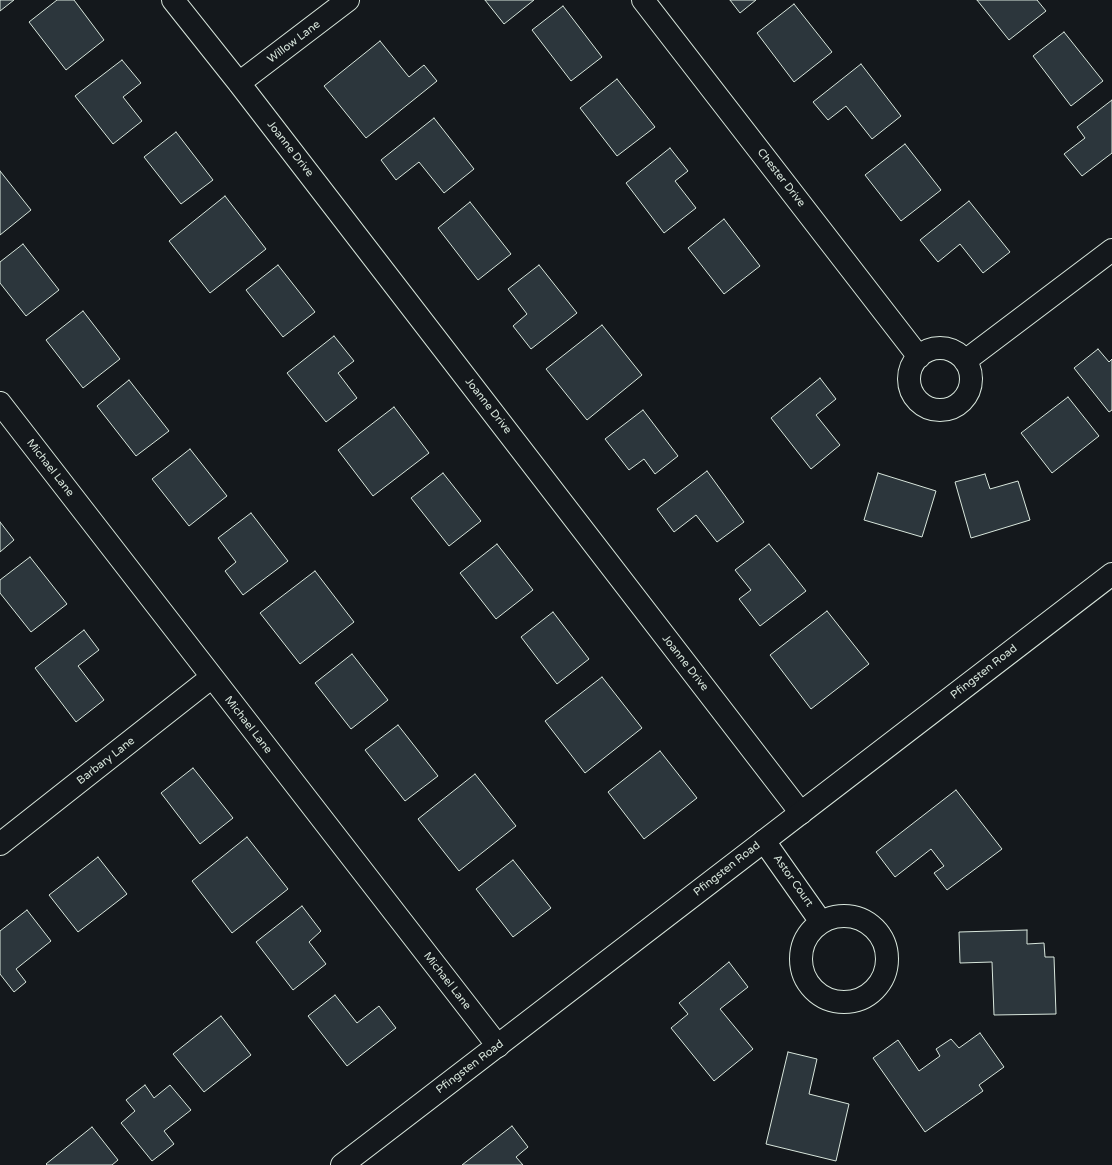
<!DOCTYPE html>
<html>
<head>
<meta charset="utf-8">
<style>
	body { margin:0 }
	canvas { display:block; background:#14181c }
</style>
</head>
<body>
<canvas width="1112" height="1165"></canvas>
<script>
const ctx = document.querySelector('canvas').getContext('2d');
ctx.lineJoin = 'round';
function paint(path, color) {
  ctx.fillStyle = color;
  ctx.fill(path, 'evenodd');
}
function poly(rows) {
  const path = new Path2D();
  for (const r of rows) {
    if (r.length === 3) {
      path.moveTo(r[0] + r[2], r[1]);
      path.arc(r[0], r[1], r[2], 0, 2 * Math.PI);
      continue;
    }
    path.moveTo(r[0], r[1]);
    for (let i = 2; i < r.length; i += 2) path.lineTo(r[i], r[i + 1]);
  }
  return path;
}
function trace(path, color, width, dash) {
  ctx.strokeStyle = color;
  ctx.lineWidth = width;
  ctx.lineCap = dash ? 'butt' : 'round';
  ctx.setLineDash(dash || []);
  ctx.stroke(path);
}
function label(font, color, halo, rows, align = 'center') {
  ctx.font = font + ' "Varela Round",sans-serif';
  ctx.lineWidth = 3;
  ctx.setLineDash([]);
  ctx.textBaseline = 'middle';
  ctx.strokeStyle = halo;
  ctx.fillStyle = color;
  for (const [text, x, y, turn = 0] of rows) {
    ctx.save();
    ctx.translate(x, y);
    ctx.rotate((+turn || 0) * Math.PI / 180);
    ctx.textAlign = isNaN(turn) ? turn : align;
    if (halo) ctx.strokeText(text, 0, 0);
    ctx.fillText(text, 0, 0);
    ctx.restore();
  }
}
const building = poly([
	[0,0,14,0,0,11,0,0],
	[57,0,74,0,104,40,66,70,29,22,57,0],
	[485,0,534,0,504,24,485,0],
	[730,0,756,0,740,13,730,0],
	[977,0,1037,0,1046,11,1009,40,977,0],
	[794,4,832,52,794,82,757,33,794,4],
	[563,6,602,57,571,81,532,30,563,6],
	[1064,32,1103,81,1071,106,1033,56,1064,32],
	[380,41,409,77,424,65,437,81,366,138,324,86,380,41],
	[122,60,141,83,123,97,142,121,113,144,75,96,122,60],
	[861,64,901,116,872,139,846,106,828,120,813,102,861,64],
	[617,79,655,127,617,156,580,108,617,79],
	[1112,100,1112,153,1082,176,1064,154,1085,138,1077,127,1112,100],
	[434,118,474,169,444,193,419,162,396,180,381,160,434,118],
	[176,132,213,180,181,204,144,157,176,132],
	[905,144,941,190,901,221,865,175,905,144],
	[670,148,688,171,675,181,696,208,664,233,626,183,670,148],
	[0,171,31,210,0,235,0,171],
	[225,196,266,249,210,293,169,241,225,196],
	[969,201,1010,252,983,273,960,244,938,262,920,240,969,201],
	[470,202,511,254,478,280,438,228,470,202],
	[724,219,760,266,724,294,688,248,724,219],
	[23,244,59,290,26,316,0,283,0,262,23,244],
	[278,265,315,312,283,337,246,290,278,265],
	[539,265,577,313,531,349,513,326,527,314,508,289,539,265],
	[83,311,120,359,83,388,46,340,83,311],
	[602,325,642,375,587,420,546,369,602,325],
	[334,336,354,361,338,373,357,398,326,422,287,373,334,336],
	[1098,349,1109,362,1112,359,1112,410,1109,412,1074,368,1098,349],
	[820,378,836,399,816,415,840,445,811,469,771,418,820,378],
	[129,380,169,431,136,456,97,406,129,380],
	[1068,397,1099,436,1052,473,1021,433,1068,397],
	[394,407,429,453,373,496,338,450,394,407],
	[643,410,678,456,655,474,644,459,629,470,605,439,643,410],
	[190,449,227,496,189,526,152,479,190,449],
	[707,471,744,522,717,542,696,515,674,532,657,509,707,471],
	[443,473,481,521,449,546,411,498,443,473],
	[878,473,936,491,922,537,864,520,878,473],
	[985,474,990,489,1018,481,1030,520,971,538,955,482,985,474],
	[251,513,288,561,243,595,225,571,236,562,218,538,251,513],
	[0,522,14,540,0,552,0,522],
	[497,544,533,590,496,619,460,573,497,544],
	[769,544,806,591,760,626,739,599,751,590,735,570,769,544],
	[30,557,67,604,31,632,0,593,0,580,30,557],
	[315,571,354,622,300,664,260,613,315,571],
	[827,611,869,664,811,709,770,655,827,611],
	[553,612,589,659,557,684,521,637,553,612],
	[84,630,99,650,78,666,104,700,76,722,35,668,84,630],
	[352,654,388,700,351,729,315,683,352,654],
	[602,677,642,728,585,773,545,721,602,677],
	[398,725,438,776,405,801,365,750,398,725],
	[660,751,697,798,644,839,608,792,660,751],
	[193,768,233,818,200,844,161,793,193,768],
	[475,774,516,826,459,871,418,819,475,774],
	[956,790,1002,849,947,890,934,873,944,866,931,849,895,877,876,852,956,790],
	[247,837,288,889,232,933,192,881,247,837],
	[98,857,127,894,78,932,49,895,98,857],
	[513,860,551,908,513,937,476,889,513,860],
	[302,906,321,931,309,942,326,964,293,990,256,942,302,906],
	[27,910,51,941,16,969,26,982,14,992,0,974,0,931,27,910],
	[1027,930,1027,944,1044,943,1045,957,1054,957,1056,1014,994,1015,992,962,960,963,959,932,1027,930],
	[729,962,748,987,720,1009,753,1049,714,1081,671,1028,688,1014,679,1003,729,962],
	[335,995,357,1023,379,1006,396,1028,347,1066,308,1016,335,995],
	[221,1016,251,1055,204,1092,173,1054,221,1016],
	[980,1033,1004,1067,979,1085,983,1091,925,1132,873,1058,898,1040,919,1071,940,1056,936,1049,951,1039,959,1048,980,1033],
	[788,1052,817,1059,809,1094,849,1104,836,1161,766,1144,788,1052],
	[145,1085,154,1098,170,1085,191,1110,164,1131,174,1144,152,1161,121,1123,135,1111,126,1100,145,1085],
	[512,1126,528,1147,516,1157,523,1165,462,1165,512,1126],
	[92,1127,118,1160,112,1165,47,1165,46,1164,92,1127]
]);
paint(building, '#2c363c');
trace(building, '#d8e6dc', 1);
const street = poly([
	[173,0,239,83,801,813],
	[643,0,919,357],
	[239,83,348,0],
	[940,379,31],
	[965,361,1112,250],
	[0,403,498,1046],
	[764,841,821,922],
	[0,844,212,677],
	[844,959,43]
]);
const secondary = poly([
	[342,1165,1112,574]
]);
trace(street, '#d8e6dc', 24);
trace(secondary, '#d8e6dc', 24);
trace(street, '#14181c', 22);
trace(secondary, '#14181c', 22);
label('11px', '#d8e6dc', '#14181c', [
	["Willow Lane",294,42,-37],
	["Joanne Drive",290,149,52],
	["Chester Drive",781,178,52],
	["Joanne Drive",488,406,52],
	["Michael Lane",50,468,52],
	["Joanne Drive",685,663,52],
	["Pfingsten Road",984,672,-38],
	["Michael Lane",248,725,52],
	["Barbary Lane",106,761,-38],
	["Pfingsten Road",727,869,-38],
	["Astor Court",793,881,55],
	["Michael Lane",447,981,52],
	["Pfingsten Road",470,1067,-37]
]);
</script>
</body>
</html>
